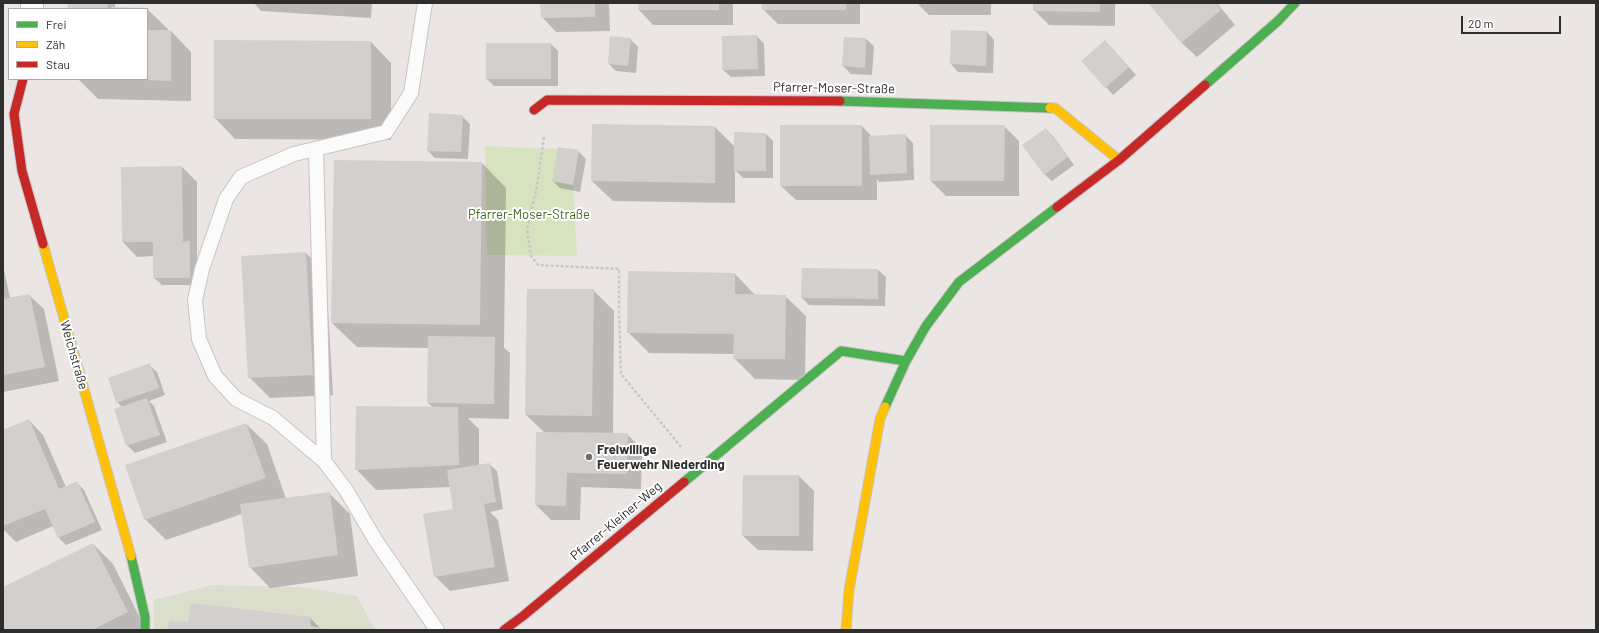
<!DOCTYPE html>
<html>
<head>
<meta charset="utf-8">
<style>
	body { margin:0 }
	#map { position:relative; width:1599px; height:633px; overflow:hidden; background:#ebe6e4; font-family:Barlow,sans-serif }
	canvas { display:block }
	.frame { position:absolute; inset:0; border:4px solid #2e2e2e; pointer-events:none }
	.legend { position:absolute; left:8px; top:8px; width:140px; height:72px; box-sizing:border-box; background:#fff; border:1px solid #ababab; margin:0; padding:5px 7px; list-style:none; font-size:12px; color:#2e2e2e }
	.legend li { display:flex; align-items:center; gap:8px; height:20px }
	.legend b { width:20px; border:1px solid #ababab }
	.scale { position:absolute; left:1461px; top:16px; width:100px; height:18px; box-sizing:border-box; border:2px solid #2e2e2e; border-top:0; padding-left:5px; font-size:12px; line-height:14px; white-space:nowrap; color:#2e2e2e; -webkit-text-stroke:3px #fff; paint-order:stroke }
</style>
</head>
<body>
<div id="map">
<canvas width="1599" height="633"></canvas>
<div class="frame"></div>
<ul class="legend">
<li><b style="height:5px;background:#4caf50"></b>Frei</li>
<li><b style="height:5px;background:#ffc107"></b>Zäh</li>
<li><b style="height:5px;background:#c62828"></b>Stau</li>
</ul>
<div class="scale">20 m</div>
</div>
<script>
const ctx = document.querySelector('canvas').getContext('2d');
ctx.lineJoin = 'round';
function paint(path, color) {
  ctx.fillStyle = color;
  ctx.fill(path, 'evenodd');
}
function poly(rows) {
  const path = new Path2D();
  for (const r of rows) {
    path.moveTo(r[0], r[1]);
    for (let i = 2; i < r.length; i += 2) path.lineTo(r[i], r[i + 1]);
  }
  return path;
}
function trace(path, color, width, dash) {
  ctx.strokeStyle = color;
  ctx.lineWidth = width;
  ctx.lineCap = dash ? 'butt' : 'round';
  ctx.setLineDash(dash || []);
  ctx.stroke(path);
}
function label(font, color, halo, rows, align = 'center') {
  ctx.font = font + ' Barlow,sans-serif';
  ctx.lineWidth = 4;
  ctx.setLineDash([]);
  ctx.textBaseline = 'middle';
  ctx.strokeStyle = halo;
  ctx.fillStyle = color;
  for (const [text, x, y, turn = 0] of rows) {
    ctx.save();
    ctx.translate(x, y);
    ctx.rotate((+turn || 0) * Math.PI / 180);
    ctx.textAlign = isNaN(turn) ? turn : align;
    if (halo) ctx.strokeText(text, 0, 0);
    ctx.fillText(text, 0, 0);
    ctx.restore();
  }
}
paint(poly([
	[485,146,558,149,552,181,573,185,577,256,487,255]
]), '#d7e3bf');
paint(poly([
	[212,585,301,587,357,596,375,630,154,630,154,600]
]), '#dcdecc');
paint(poly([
	[69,3,115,3,115,8,147,9,168,29,168,31,171,31,191,52,191,101,98,99,78,79,147,79,147,9,69,9],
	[254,3,372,3,371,18,261,11],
	[541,3,609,3,610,31,556,32,542,17],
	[639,3,733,3,733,25,653,25,639,10],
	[763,3,860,3,860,24,778,24,763,9],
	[917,3,991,3,991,15,929,15],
	[1034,3,1115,3,1115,26,1049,25,1034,10],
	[1149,3,1217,3,1235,25,1197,57,1182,43],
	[952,31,987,32,994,40,993,73,958,72,951,64],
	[757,36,764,44,765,76,731,77,723,70],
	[845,38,866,39,874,46,872,75,851,74,843,66],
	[630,39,638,47,636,73,616,71,609,64],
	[371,42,391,63,391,140,235,139,215,118],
	[551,44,558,51,558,86,494,86,487,79],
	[1113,49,1136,75,1113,95,1083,61],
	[462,116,470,124,468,159,435,158,428,151],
	[593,125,715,127,735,147,766,134,773,141,773,178,743,178,735,170,735,203,613,201,592,181],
	[862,126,872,137,905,135,913,143,914,180,879,182,877,179,877,200,796,200,781,186],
	[1004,126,1019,141,1019,196,946,196,931,181],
	[1046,129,1053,136,1074,165,1052,181,1044,174],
	[578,151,586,159,580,192,560,188,553,181],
	[482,163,506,188,504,348,510,353,509,419,468,418,479,429,479,466,489,464,497,471,503,509,490,512,498,520,509,581,450,591,435,576,454,510,450,487,376,490,356,469,434,408,428,403,429,348,357,347,332,323],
	[182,167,197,182,197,285,162,285,154,278,154,256,137,257,123,242],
	[306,253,326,274,333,395,270,398,249,377],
	[3,265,10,298,29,295,44,309,59,381,3,392],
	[878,270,886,277,885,306,809,305,802,298],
	[735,274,755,295,785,296,806,316,805,380,755,379,734,358,734,354,649,353,628,332],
	[593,290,614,311,613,434,627,434,642,449,641,489,581,487,580,520,551,520,536,505,545,433,526,415],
	[149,365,157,372,165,395,149,401,154,406,167,442,135,453,127,445,122,407,117,402],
	[29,420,43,435,66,487,77,483,84,490,102,530,66,545,59,538,53,526,16,542,3,529,3,431],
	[246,424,267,444,286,499,329,493,350,514,358,576,270,588,250,567,242,514,166,540,145,519],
	[744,476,799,476,814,491,813,551,758,550,743,536],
	[93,544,113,564,146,630,3,630,3,589],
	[310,618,321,629,331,630,169,630,189,623]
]), '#0003');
paint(poly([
	[68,3,108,3,107,9,67,9],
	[540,3,595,3,595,17,541,18],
	[638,3,719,3,719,10,638,10],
	[762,3,846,3,846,10,762,10],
	[1033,3,1100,3,1100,12,1033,11],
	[1148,3,1216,3,1221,10,1181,43],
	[112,7,148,8,148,9,112,9],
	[147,30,171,30,171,81,147,80],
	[951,30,987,31,986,66,950,64],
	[757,35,758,69,722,70,722,36],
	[610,36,631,38,628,66,608,64],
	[844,37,866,38,865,68,842,66],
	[214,40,371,41,371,119,214,119],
	[1105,40,1129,67,1105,88,1081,61],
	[486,43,551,43,551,79,486,79],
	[429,113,463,115,461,152,427,151],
	[592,124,715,126,715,183,591,181],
	[780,125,862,125,862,186,780,186],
	[930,125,1005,125,1004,181,930,181],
	[1046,128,1068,157,1044,175,1022,145],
	[734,132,766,133,766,171,734,171],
	[906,134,907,173,870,175,869,136],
	[558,147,579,150,573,185,552,181],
	[334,160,482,162,480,325,331,323],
	[182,166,183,242,190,241,190,278,153,278,153,242,122,242,121,167],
	[306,252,313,375,248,378,241,256],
	[802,268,878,269,878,299,801,298],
	[628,271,735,273,735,294,786,295,785,359,733,359,734,334,627,333],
	[527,289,594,289,592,416,525,415],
	[30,294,45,367,3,375,3,299],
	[428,336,495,337,494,404,427,403],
	[150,363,159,388,116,403,108,378],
	[147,398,160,435,126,446,114,409],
	[356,406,458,407,459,465,355,470],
	[29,419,59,489,77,481,95,522,58,538,45,509,3,526,3,430],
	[246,423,266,478,144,520,125,465],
	[536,432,628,433,627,474,567,473,566,506,535,505],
	[490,463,496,502,484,504,495,567,434,577,423,514,453,509,447,470],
	[743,475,799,475,799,536,742,536],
	[330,492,338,555,249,568,240,504],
	[93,543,128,612,92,630,3,630,3,587],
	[191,603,310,617,311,626,332,630,168,630,169,621,188,622]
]), '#d2cfcd');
const lane = poly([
	[425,3,411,93,386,132,294,154,241,177,226,199,202,269,195,300,199,339,215,376,236,399,273,418,324,461,346,490,376,541,437,630],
	[316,149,324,461]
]);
const street = poly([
	[32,9,32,3]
]);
const fast = poly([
	[1205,85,1279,20,1295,3],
	[840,101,1050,108],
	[885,407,906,361,926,326,959,282,1057,207],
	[684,482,841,351,906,361],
	[131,556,145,617,145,630]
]);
const slow = poly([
	[1050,108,1055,108,1119,160],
	[43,244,131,556],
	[846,630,849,590,880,419,885,407]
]);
const jam = poly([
	[23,79,14,114,22,171,43,244],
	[534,110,547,100,840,101],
	[1057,207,1119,160,1205,85],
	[504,630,523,616,684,482]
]);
trace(lane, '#c6c4c4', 16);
trace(street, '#c6c4c4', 24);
trace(fast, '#c6c4c4', 11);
trace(slow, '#c6c4c4', 11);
trace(jam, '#c6c4c4', 11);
trace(poly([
	[544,137,537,186,527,230,531,256,538,265,619,269,619,312,621,374,681,447]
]), '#c8c7c7', 2.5, [3, 2]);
trace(lane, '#fcfbfb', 14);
trace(street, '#fcfbfb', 22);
trace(fast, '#4caf50', 9);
trace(slow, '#ffc107', 9);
trace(jam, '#c62828', 9);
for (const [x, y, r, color] of [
	[589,457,4,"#706e6e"]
]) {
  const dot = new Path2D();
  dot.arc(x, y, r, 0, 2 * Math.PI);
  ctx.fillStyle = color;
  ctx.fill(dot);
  trace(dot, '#fff', 1.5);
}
label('13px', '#2e2e2e', '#fff', [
	["Pfarrer-Moser-Straße",834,88,1],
	["Weichstraße",74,355,74],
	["Pfarrer-Kleiner-Weg",616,521,-40]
]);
label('13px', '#40691f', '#fff', [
	["Pfarrer-Moser-Straße",529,215]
]);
label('bold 13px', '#2e2e2e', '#fff', [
	["Freiwillige",597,450],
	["Feuerwehr Niederding",597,465]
], 'left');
</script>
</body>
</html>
